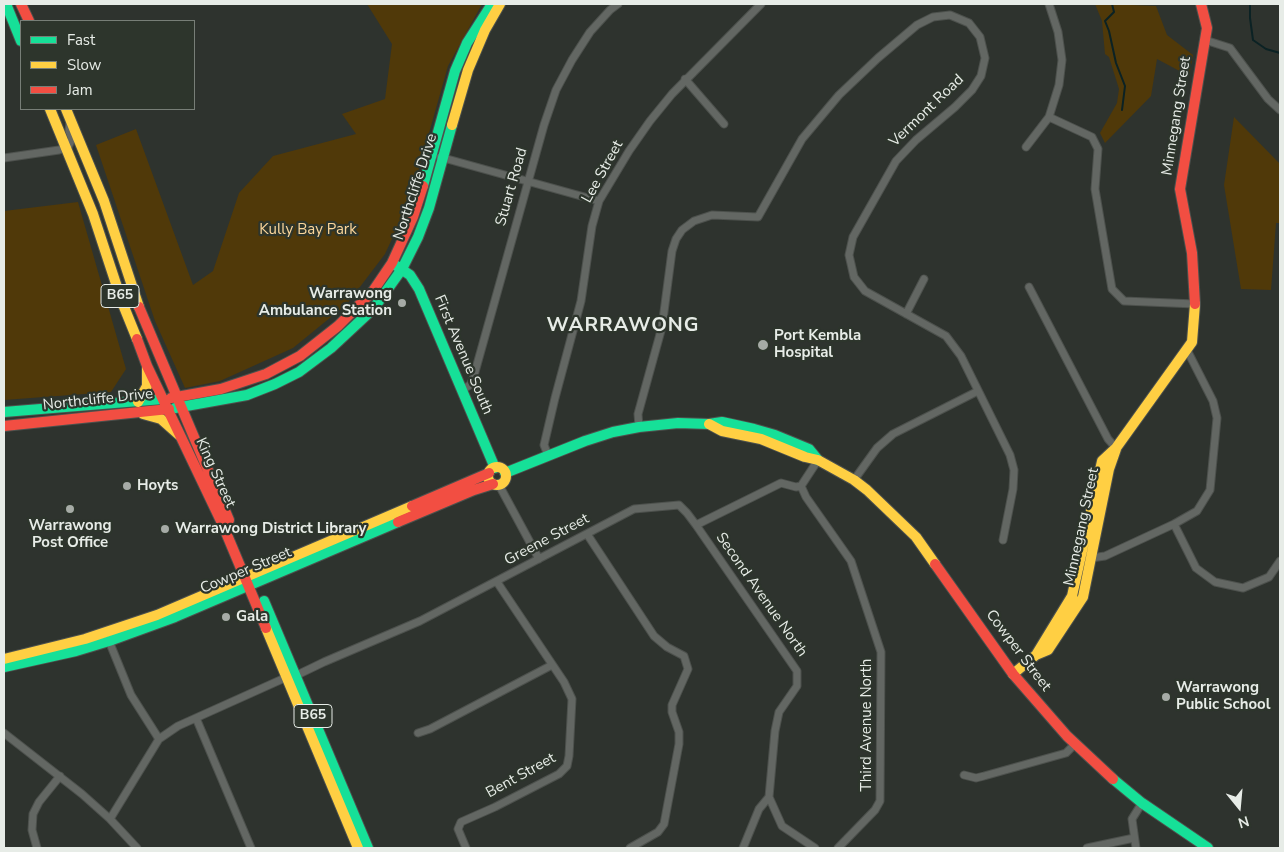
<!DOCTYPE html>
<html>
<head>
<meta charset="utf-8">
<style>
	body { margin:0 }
	#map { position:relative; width:1284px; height:852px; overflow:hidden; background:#2e332e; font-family:"Nunito Sans",sans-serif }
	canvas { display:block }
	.frame { position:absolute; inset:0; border:5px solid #e7ece7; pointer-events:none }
	.legend { position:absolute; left:20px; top:20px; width:175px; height:90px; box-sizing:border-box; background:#2d352c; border:1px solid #777e77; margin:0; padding:6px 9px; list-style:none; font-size:15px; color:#e7ece7 }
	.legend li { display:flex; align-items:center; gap:10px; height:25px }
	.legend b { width:25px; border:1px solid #777e77 }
	.north { position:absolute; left:1214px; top:782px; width:50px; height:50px; -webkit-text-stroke:4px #2d352c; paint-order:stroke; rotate:163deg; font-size:14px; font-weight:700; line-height:20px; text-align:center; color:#e7ece7 }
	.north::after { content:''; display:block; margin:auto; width:18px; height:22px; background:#e7ece7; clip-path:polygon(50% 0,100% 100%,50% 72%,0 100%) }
</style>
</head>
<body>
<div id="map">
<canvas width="1284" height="852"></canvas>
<div class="frame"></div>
<ul class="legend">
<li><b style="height:6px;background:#16e098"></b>Fast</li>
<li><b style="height:6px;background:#ffcf43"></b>Slow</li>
<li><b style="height:6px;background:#f24e42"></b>Jam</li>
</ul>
<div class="north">N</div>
</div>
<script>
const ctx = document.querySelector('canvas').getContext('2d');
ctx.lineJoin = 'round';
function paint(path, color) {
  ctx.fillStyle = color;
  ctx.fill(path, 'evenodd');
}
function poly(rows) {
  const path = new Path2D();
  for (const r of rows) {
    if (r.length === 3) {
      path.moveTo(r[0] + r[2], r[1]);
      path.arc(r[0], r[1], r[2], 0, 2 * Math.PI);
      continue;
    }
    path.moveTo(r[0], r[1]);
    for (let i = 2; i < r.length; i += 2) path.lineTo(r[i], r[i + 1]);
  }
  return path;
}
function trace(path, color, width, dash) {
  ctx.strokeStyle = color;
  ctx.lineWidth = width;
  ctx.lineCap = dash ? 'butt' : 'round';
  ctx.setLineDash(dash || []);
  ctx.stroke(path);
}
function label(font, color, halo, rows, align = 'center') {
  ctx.font = font + ' "Nunito Sans",sans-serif';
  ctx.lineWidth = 4.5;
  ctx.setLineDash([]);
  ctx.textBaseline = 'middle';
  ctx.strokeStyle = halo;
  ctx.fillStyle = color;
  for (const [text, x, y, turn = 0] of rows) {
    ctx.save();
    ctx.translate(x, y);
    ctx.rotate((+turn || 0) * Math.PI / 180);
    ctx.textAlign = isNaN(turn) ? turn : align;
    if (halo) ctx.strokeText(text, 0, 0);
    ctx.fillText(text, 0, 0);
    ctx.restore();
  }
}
paint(poly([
	[367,4,482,4,448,66,410,200,385,254,347,304,293,348,220,381,185,388,155,321,96,145,136,129,193,285,213,271,239,193,273,156,356,134,342,114,385,99,392,44],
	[1095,4,1129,4,1131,5,1156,6,1167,35,1193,55,1189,76,1157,59,1151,96,1105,143,1100,133,1117,103,1119,89,1109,57,1105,54,1102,21],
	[1234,117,1280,164,1280,223,1276,223,1271,290,1241,289,1224,185],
	[78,202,126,369,111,392,4,400,4,211]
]), '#503909');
trace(poly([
	[1112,4,1114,12,1105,21,1109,31,1116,63,1125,86,1122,110],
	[1250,4,1250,18,1253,40,1266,49,1280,53]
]), '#0b2224', 2);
const street = poly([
	[1205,40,1230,48,1268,99,1280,110],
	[685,79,724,124],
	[1049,117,1092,137,1098,149,1095,189,1112,289,1124,301,1195,304],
	[1026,147,1049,117,1059,85,1062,60,1058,32,1049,4],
	[440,157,599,201],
	[4,158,59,150,68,147,72,139,69,131,70,122],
	[1029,287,1108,439,1116,448],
	[906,314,924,279],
	[462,390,470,385,473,379,544,125,556,90,572,60,590,32,610,10,618,4],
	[639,427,638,414,662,327,672,251,676,239,682,230,694,221,712,215,758,217,802,139,839,95,878,58,917,25,933,17,950,15,969,23,980,37,985,58,981,76,972,90,955,107,916,140,896,161,853,237,849,255,854,277,865,291,946,336,961,356,1010,455,1014,470,1013,489,1003,540],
	[548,455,544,445,555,398,581,301,592,226,599,201,629,151,650,121,672,94,761,4],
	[854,480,877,448,893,434,978,391],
	[499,485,539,559],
	[801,486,806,497,851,561,881,652,880,801,875,810,838,848],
	[1174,524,1196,568,1215,582,1243,588,1269,577,1280,561],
	[696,525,797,671,797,686,779,712,775,731,769,797,759,809,743,848],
	[587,534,654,636,667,647,684,656,688,669,672,705,672,712,679,732,679,744,664,824,658,832,630,848],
	[1091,558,1105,556,1174,524,1197,511,1210,490,1217,418,1213,401,1187,350],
	[109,641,131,695,159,739],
	[295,676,324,662,420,621,634,509,679,505,687,513,696,525,781,483,796,487,801,486,818,460],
	[196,718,251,848],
	[4,733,82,794,110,819,137,848],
	[418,733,430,729,552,665],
	[964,775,976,778,984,776,1066,753,1075,744],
	[769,797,782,826,815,848],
	[110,819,159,739,178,726,287,677],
	[37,848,32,830,33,814,39,802,60,776],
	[466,848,458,829,461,822,495,807,559,774,567,766,569,756,572,699,564,682,497,582],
	[1087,848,1134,838],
	[1136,848,1132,819,1142,803]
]);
const fast = poly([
	[6,4,21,41],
	[423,186,455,71,467,43,492,4],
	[395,265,410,275,419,289,495,468],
	[175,408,247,395,275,384,299,372,331,348,374,308,402,269,418,237,429,208,452,125],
	[4,412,163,399],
	[505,473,585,441,613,432,639,427,678,423,709,424,722,422,754,429,775,435,809,449,818,460],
	[264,601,368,848],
	[4,667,76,651,109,641,175,617,398,522],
	[1113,779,1142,803,1208,848]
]);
const slow = poly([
	[50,109,93,214,122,302,137,339],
	[66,109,104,201,139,307],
	[452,125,468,70,485,30,500,4],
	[138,402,147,386,147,368],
	[143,414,161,419,179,435],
	[709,424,722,431,761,439,805,457,818,460,854,480,867,490,916,537,935,564],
	[497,476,9],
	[266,628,358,848],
	[1036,655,1072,596,1102,461,1116,448,1192,342,1195,304],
	[4,659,85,639,157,615,412,506],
	[1013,674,1036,655,1048,650,1083,597,1109,469,1116,449]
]);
const jam = poly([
	[21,4,29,21],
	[1195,304,1192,253,1180,189,1207,28,1201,4],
	[139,307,229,520],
	[137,339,147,366,222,523,266,628],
	[171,398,221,389,266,374,300,356,338,326,373,291,392,263,413,217,423,186],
	[4,426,169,409],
	[412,506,489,473],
	[398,522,474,490,493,484],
	[935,564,1013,674,1067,736,1113,779]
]);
trace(street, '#4d514d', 9);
trace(fast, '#4d514d', 12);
trace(slow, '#4d514d', 12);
trace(jam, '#4d514d', 12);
trace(street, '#636763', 7);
trace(fast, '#16e098', 10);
trace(slow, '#ffcf43', 10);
trace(jam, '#f24e42', 10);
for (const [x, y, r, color] of [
	[402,303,5,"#a6aba6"],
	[763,345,6,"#a6aba6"],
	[127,486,5,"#a6aba6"],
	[70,509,5,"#a6aba6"],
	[165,529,5,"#a6aba6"],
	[226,617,5,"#a6aba6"],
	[1166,697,5,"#a6aba6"]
]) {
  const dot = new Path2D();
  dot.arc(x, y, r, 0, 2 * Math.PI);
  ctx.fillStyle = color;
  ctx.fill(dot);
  trace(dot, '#2d352c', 2);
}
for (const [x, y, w] of [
	[120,296,38],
	[313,716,38]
]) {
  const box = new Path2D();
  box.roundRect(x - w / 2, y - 11.5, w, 23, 4);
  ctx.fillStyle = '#2d352c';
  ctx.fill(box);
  trace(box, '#e7ece7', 1);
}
label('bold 14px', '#e7ece7', null, [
	["B65",120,296],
	["B65",313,716]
]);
label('15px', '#e7ece7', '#2d352c', [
	["Vermont Road",927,111,-44],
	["Minnegang Street",1177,116,-81],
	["Lee Street",603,172,-61],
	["Northcliffe Drive",416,187,-72],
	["Stuart Road",512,187,-74],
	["First Avenue South",463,355,67],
	["Northcliffe Drive",98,400,-6],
	["King Street",215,473,65],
	["Minnegang Street",1082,527,-78],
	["Greene Street",547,540,-28],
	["Cowper Street",246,571,-23],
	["Second Avenue North",761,595,55],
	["Cowper Street",1018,651,53],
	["Third Avenue North",867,725,-90],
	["Bent Street",521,776,-29]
]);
label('15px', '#fbd69a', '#2d352c', [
	["Kully Bay Park",308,230]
]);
label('bold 15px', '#e7ece7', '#2d352c', [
	["Warrawong",392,294,"right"],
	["Ambulance Station",392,311,"right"],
	["Port Kembla",774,336],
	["Hospital",774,353],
	["Hoyts",137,486],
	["Warrawong",70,526,"center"],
	["Post Office",70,543,"center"],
	["Warrawong District Library",175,529],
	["Gala",236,617],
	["Warrawong",1176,688],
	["Public School",1176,705]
], 'left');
ctx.letterSpacing = '1px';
label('bold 20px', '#e7ece7', '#2d352c', [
	["WARRAWONG",623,326]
]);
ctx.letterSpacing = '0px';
</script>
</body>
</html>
